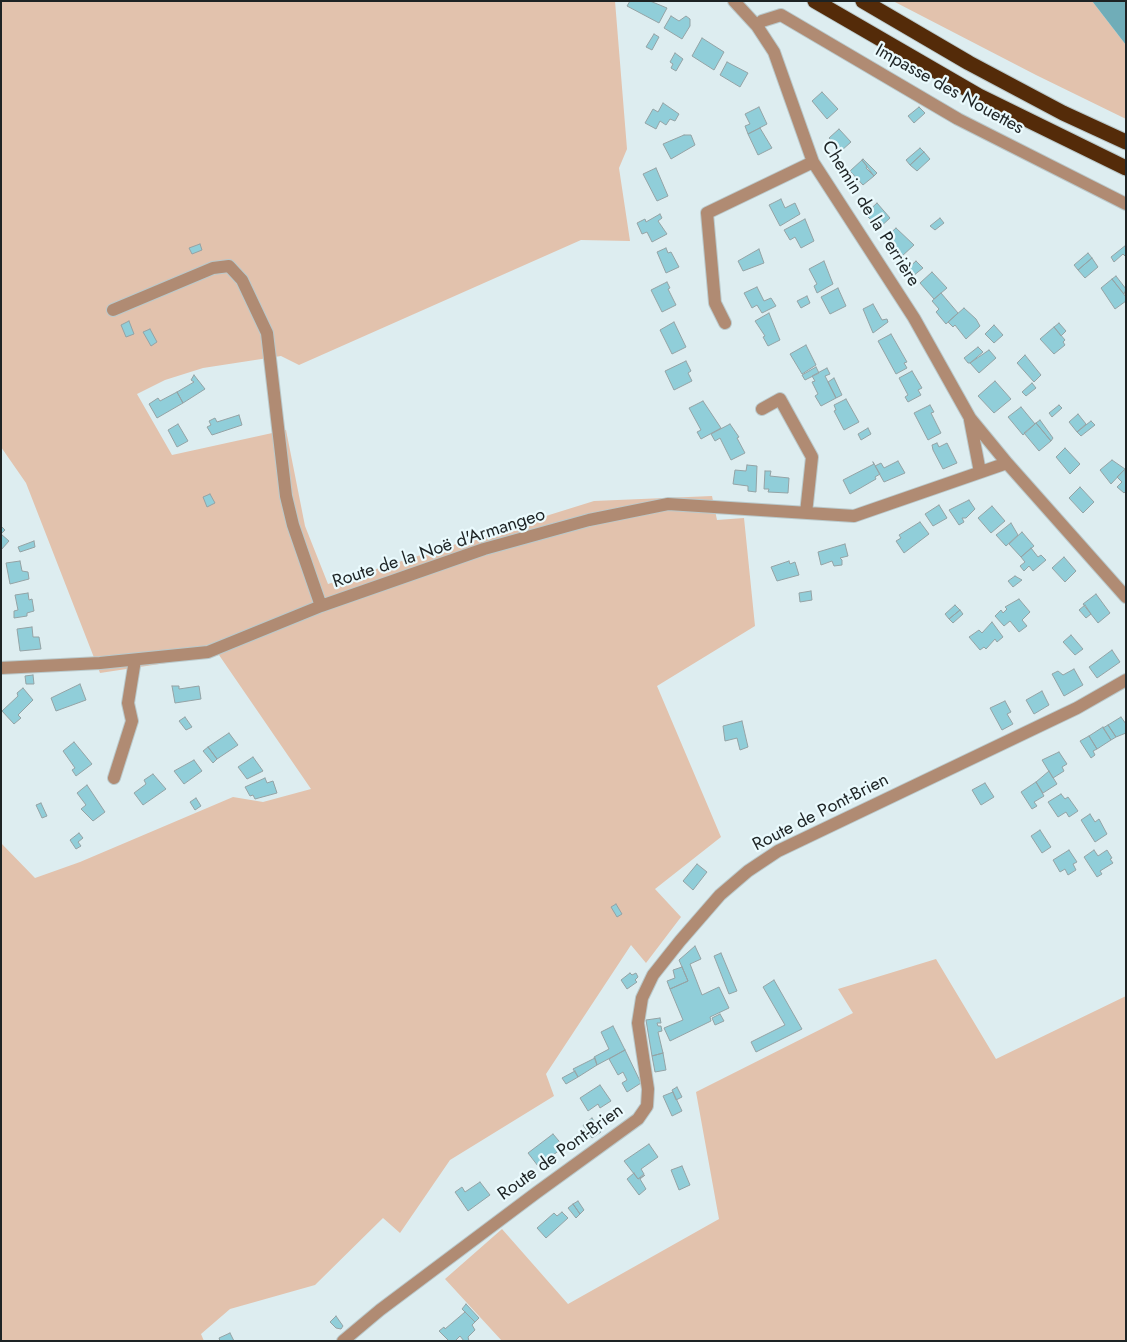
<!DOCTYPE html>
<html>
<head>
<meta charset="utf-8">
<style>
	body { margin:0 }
	#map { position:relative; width:1127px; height:1342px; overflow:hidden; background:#ddedf0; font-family:Jost,sans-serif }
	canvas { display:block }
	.frame { position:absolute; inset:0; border:2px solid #1d2324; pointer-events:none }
</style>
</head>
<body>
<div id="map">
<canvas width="1127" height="1342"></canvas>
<div class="frame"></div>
</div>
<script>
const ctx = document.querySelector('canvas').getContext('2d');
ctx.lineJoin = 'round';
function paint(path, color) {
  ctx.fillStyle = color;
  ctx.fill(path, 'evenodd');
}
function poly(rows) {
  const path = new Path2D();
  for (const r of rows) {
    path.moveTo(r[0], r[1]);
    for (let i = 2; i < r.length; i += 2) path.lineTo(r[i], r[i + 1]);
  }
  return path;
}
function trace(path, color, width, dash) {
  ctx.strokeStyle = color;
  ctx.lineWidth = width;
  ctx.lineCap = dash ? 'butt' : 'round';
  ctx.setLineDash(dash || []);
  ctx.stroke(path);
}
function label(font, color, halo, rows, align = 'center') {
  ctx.font = font + ' Jost,sans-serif';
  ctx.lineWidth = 4.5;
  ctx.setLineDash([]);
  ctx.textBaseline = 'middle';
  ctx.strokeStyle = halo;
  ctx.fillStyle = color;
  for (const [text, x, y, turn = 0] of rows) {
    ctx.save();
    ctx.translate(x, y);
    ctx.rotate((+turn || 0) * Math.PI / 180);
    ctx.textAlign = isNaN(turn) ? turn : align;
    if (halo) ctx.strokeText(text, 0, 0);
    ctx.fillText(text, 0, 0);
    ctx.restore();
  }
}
paint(poly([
	[1,1,615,1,627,149,619,168,630,241,581,240,299,365,281,356,203,368,165,380,137,394,172,455,286,430,305,526,328,584,594,501,712,496,717,520,744,518,755,626,657,686,721,837,655,889,681,917,646,963,631,945,546,1074,554,1096,450,1160,400,1233,383,1218,315,1285,230,1309,201,1334,204,1341,1,1341,1,843,35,878,80,862,233,797,263,802,311,789,219,655,100,673,26,483,1,447],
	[893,1,1092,1,1126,45,1126,119,1036,75],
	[936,959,996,1059,1126,996,1126,1341,502,1341,445,1279,502,1229,568,1304,719,1219,696,1092,853,1013,838,989]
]), '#e2c2ad');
paint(poly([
	[1092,1,1126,1,1126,45]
]), '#70adb8');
const building = poly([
	[630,1,650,1,667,8,659,23,627,6,630,1],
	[671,16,679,21,686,16,690,19,690,26,682,39,664,28,671,16],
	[654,34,659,37,652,50,646,47,654,34],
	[702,38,724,52,714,70,692,56,702,38],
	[675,53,683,59,676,71,671,68,673,64,670,62,675,53],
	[727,62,748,73,740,87,720,75,727,62],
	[822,92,838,109,827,119,812,101,822,92],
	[663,103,679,114,675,121,670,119,666,125,660,121,656,129,645,123,653,109,658,112,663,103],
	[759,107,767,124,748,134,745,126,750,124,745,114,759,107],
	[919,107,925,113,914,123,908,116,919,107],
	[760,128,772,148,758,155,748,134,760,128],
	[839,129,851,142,841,151,829,138,839,129],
	[684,135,691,135,695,145,671,159,663,144,684,135],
	[920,148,924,152,910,165,906,160,920,148],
	[924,152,930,159,917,171,910,165,924,152],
	[863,159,877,173,874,176,866,168,867,166,862,160,863,159],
	[862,160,874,176,863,185,850,171,862,160],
	[656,168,668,196,657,201,643,174,656,168],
	[781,199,785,208,795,203,800,214,780,226,769,205,781,199],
	[877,203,890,218,879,228,865,214,877,203],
	[660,214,662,218,658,221,667,234,652,242,647,232,642,234,637,223,645,219,646,222,660,214],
	[940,218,944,223,935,230,930,226,940,218],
	[805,219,814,241,801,248,795,237,790,240,784,230,805,219],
	[896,228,914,245,901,257,886,237,896,228],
	[200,244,202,250,192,254,189,248,200,244],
	[1126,245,1126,257,1123,254,1114,262,1111,257,1126,245],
	[666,248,668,253,671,252,679,267,666,273,657,252,666,248],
	[759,249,764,263,743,271,738,261,759,249],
	[1088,253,1092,258,1078,270,1074,265,1088,253],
	[1092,258,1098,267,1085,278,1078,270,1092,258],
	[824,261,833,284,817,293,814,286,817,284,809,269,824,261],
	[916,261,923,268,913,276,907,269,916,261],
	[932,272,947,288,934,299,920,283,932,272],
	[1116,276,1126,289,1124,294,1112,279,1116,276],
	[1112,279,1126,297,1126,301,1115,309,1101,288,1112,279],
	[667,282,670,288,668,289,676,305,662,312,651,290,667,282],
	[757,287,764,301,771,298,776,306,762,313,757,305,752,308,744,293,757,287],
	[838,288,846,306,830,314,821,297,838,288],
	[941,293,958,313,946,324,936,312,939,309,932,301,941,293],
	[807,296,810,303,801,308,797,301,807,296],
	[873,304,882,320,887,319,888,322,873,333,863,309,873,304],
	[964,308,976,319,980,326,966,339,955,325,953,327,948,322,964,308],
	[769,313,780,340,768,346,763,337,765,336,755,321,769,313],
	[129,321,134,334,126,337,121,325,129,321],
	[674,322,686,347,672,354,660,330,674,322],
	[1059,323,1066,331,1061,336,1054,327,1059,323],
	[994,325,1003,335,994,343,985,334,994,325],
	[1054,327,1065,340,1063,342,1065,345,1054,354,1040,339,1054,327],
	[150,329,157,342,151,346,143,332,150,329],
	[891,334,907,362,904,363,907,368,896,374,878,341,891,334],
	[806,345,816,365,802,374,790,354,806,345],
	[978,347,983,352,970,363,968,363,964,358,978,347],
	[989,350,996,358,979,373,970,363,989,350],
	[1025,355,1041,375,1034,382,1017,363,1025,355],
	[686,361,691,371,688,373,692,381,674,390,665,371,686,361],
	[816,367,819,373,805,380,802,375,816,367],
	[827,368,830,374,825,376,836,398,821,406,815,396,818,394,812,382,815,381,812,376,827,368],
	[912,371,922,388,918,390,921,395,908,402,905,397,908,395,899,378,912,371],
	[194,375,205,389,183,403,177,392,194,382,191,380,194,375],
	[834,378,842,395,836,398,828,382,834,378],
	[995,381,1011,399,994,413,978,396,995,381],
	[1032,383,1036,388,1026,396,1022,392,1032,383],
	[177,392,183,403,157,418,149,404,158,398,160,401,177,392],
	[846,399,859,422,844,430,834,411,836,410,834,405,846,399],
	[703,401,721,428,701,439,697,432,701,430,689,408,703,401],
	[930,405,934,412,931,413,941,433,928,440,914,413,930,405],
	[1059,405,1062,408,1052,417,1049,413,1059,405],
	[1021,407,1035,424,1023,435,1008,417,1021,407],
	[1078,414,1086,424,1077,432,1069,422,1078,414],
	[239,415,242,425,212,435,207,427,211,425,209,421,215,418,217,422,239,415],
	[1040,420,1053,438,1051,441,1036,423,1040,420],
	[1091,421,1095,425,1081,436,1077,432,1091,421],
	[1036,423,1051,441,1039,451,1024,433,1036,423],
	[178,424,188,441,177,447,168,430,178,424],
	[730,424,739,437,737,438,745,453,731,460,720,438,715,441,711,434,730,424],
	[868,428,871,434,861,440,858,434,868,428],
	[937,443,939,447,947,443,957,463,943,469,933,450,932,445,937,443],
	[1065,448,1080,464,1070,474,1056,457,1065,448],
	[1112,460,1125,469,1111,484,1100,470,1112,460],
	[898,461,905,473,884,482,875,466,881,463,884,468,898,461],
	[873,462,880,474,875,477,876,479,850,494,843,480,874,464,873,462],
	[747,465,757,466,756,492,748,491,748,486,733,484,735,470,746,471,747,465],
	[1125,469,1126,491,1124,493,1117,487,1122,482,1117,477,1125,469],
	[765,471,771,471,770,476,789,478,788,493,768,492,769,489,764,489,765,471],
	[1080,487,1094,502,1083,513,1069,498,1080,487],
	[210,494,215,503,207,507,203,497,210,494],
	[969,500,975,509,966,518,962,518,964,522,959,525,949,510,969,500],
	[939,505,947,518,933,526,925,514,939,505],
	[992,506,1005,521,991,533,978,518,992,506],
	[920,522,929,534,904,553,896,541,901,538,899,535,920,522],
	[1011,523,1018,535,1006,546,996,535,1011,523],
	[1,526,5,530,1,534,9,541,1,550,1,526],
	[1022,532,1034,546,1021,557,1009,544,1022,532],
	[34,541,35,547,20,552,18,547,34,541],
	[845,544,848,556,840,558,842,560,842,565,834,566,832,561,821,565,818,552,845,544],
	[1031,548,1038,557,1041,555,1046,560,1033,571,1029,566,1024,571,1020,566,1025,562,1021,557,1031,548],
	[1064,557,1076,571,1065,582,1052,568,1064,557],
	[20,561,22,571,28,572,29,579,10,584,6,563,20,561],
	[789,561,790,564,795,562,799,575,777,581,771,567,789,561],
	[1015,576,1022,580,1013,587,1008,581,1015,576],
	[811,591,812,600,800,602,799,593,811,591],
	[28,593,29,600,32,599,34,611,27,613,27,616,14,618,14,611,18,610,15,595,28,593],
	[1096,594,1110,613,1098,623,1083,604,1096,594],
	[1019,599,1030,612,1022,620,1027,626,1019,632,1010,621,1004,626,995,616,1001,610,1003,613,1007,609,1005,607,1019,599],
	[955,605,960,610,949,619,945,614,955,605],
	[1085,605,1091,614,1086,618,1079,610,1085,605],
	[960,610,963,614,953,623,949,619,960,610],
	[992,622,1003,637,997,642,995,639,986,649,984,647,980,650,969,637,979,630,982,633,992,622],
	[32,627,33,637,39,637,41,649,20,651,17,629,32,627],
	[1071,635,1083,649,1075,655,1063,642,1071,635],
	[1112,650,1120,662,1097,678,1089,667,1112,650],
	[1074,669,1083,685,1064,696,1052,674,1058,671,1063,675,1074,669],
	[33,675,34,684,26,684,25,676,33,675],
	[80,684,86,700,56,711,51,698,80,684],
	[172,686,179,686,179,689,199,686,201,699,175,703,172,686],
	[23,688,33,700,18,715,21,718,14,724,2,711,18,696,17,693,23,688],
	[1042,691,1049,705,1034,714,1026,700,1042,691],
	[1005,701,1011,712,1007,714,1013,724,1002,730,990,708,1005,701],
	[185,717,192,727,186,730,179,721,185,717],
	[1121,717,1126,724,1126,733,1116,737,1108,725,1121,717],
	[742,721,748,747,740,750,737,738,725,741,723,726,742,721],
	[1108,725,1116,737,1111,740,1103,728,1108,725],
	[1103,727,1111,740,1097,749,1089,736,1103,727],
	[229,733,238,745,217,759,208,747,229,733],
	[1089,736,1097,749,1093,751,1095,755,1091,758,1080,741,1089,736],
	[74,742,92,764,76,776,72,770,75,768,63,751,74,742],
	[208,747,217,759,213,763,203,751,208,747],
	[1059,752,1067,764,1062,767,1064,771,1053,778,1042,760,1059,752],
	[253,757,263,771,247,779,238,767,253,757],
	[194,760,202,771,184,784,174,771,194,760],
	[1049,771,1057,784,1043,793,1036,782,1049,771],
	[153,774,166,789,143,805,134,793,146,784,144,780,153,774],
	[265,778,267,783,273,781,277,793,255,799,253,795,250,796,245,787,265,778],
	[1036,782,1044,796,1034,802,1037,806,1032,809,1021,792,1036,782],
	[985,783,994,797,981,805,972,790,985,783],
	[87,785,105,812,93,821,81,809,86,805,77,793,87,785],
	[1061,794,1065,799,1068,797,1078,811,1069,817,1066,812,1058,817,1048,802,1061,794],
	[196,798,201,806,195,810,190,802,196,798],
	[41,803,47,816,42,818,36,805,41,803],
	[1090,814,1095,822,1099,819,1107,834,1095,842,1081,820,1090,814],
	[1040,830,1051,847,1042,853,1031,836,1040,830],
	[79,833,83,838,78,842,81,846,76,849,70,840,79,833],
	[1069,850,1077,862,1073,864,1076,870,1068,875,1065,869,1060,872,1053,860,1069,850],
	[1094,850,1098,856,1107,850,1112,858,1110,859,1113,863,1100,871,1102,874,1097,877,1084,857,1094,850],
	[697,864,707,872,693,890,683,881,697,864],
	[616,904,622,914,617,917,611,907,616,904],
	[695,946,701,959,690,964,702,995,719,987,729,1008,710,1017,711,1021,670,1041,664,1028,683,1020,670,989,688,981,679,960,695,946],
	[721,953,737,991,729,994,714,956,721,953],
	[682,967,688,981,670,989,667,981,675,978,673,970,682,967],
	[630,973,632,975,636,973,638,977,635,980,637,982,627,989,621,980,630,973],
	[774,980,802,1029,756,1052,751,1042,785,1025,763,987,774,980],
	[720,1014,724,1021,715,1025,712,1018,720,1014],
	[660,1018,661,1023,657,1023,658,1026,661,1026,662,1031,658,1032,663,1053,652,1056,646,1020,660,1018],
	[613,1026,625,1050,597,1065,594,1057,609,1049,601,1032,613,1026],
	[625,1050,641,1083,627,1092,622,1083,627,1080,623,1072,618,1075,609,1059,625,1050],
	[663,1053,666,1070,655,1072,652,1056,663,1053],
	[595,1058,597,1065,578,1077,573,1069,595,1058],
	[575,1071,578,1077,566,1084,562,1078,575,1071],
	[600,1085,611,1101,600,1108,598,1104,588,1111,580,1098,600,1085],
	[677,1087,682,1097,676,1100,672,1090,677,1087],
	[673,1092,682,1111,672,1116,663,1096,673,1092],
	[592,1118,601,1132,592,1138,583,1125,592,1118],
	[553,1134,564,1147,538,1166,528,1153,553,1134],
	[649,1144,658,1157,641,1169,644,1174,638,1179,624,1161,649,1144],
	[682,1166,690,1185,679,1190,671,1170,682,1166],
	[634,1173,638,1179,645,1175,640,1179,646,1189,639,1195,627,1179,634,1173],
	[480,1182,490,1195,468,1211,455,1192,462,1187,465,1192,480,1182],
	[578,1201,584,1210,580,1214,573,1204,578,1201],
	[573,1204,580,1214,576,1218,568,1208,573,1204],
	[562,1212,568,1218,546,1238,537,1228,554,1213,557,1216,562,1212],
	[466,1304,479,1318,475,1322,462,1309,466,1304],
	[465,1312,475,1322,472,1325,475,1330,468,1337,469,1341,464,1341,460,1336,455,1341,449,1341,439,1331,444,1327,445,1329,465,1312],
	[336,1316,343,1326,341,1329,336,1328,330,1322,336,1316],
	[230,1333,234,1341,220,1341,219,1338,230,1333]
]);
paint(building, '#90ced9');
trace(building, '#94a3a5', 1);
const minor = poly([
	[734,1,757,26,774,52,813,162,914,318,970,418,1007,463,1126,597],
	[757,26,762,21,781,15,958,119,1126,204],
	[113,310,213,268,229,266,242,280,267,333,286,496,293,525,321,606],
	[725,323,715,303,707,213,813,162],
	[762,409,780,399,812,457,806,513],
	[970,420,980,472],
	[1,668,100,663,208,652,321,606,484,549,589,520,668,504,854,516,1007,463],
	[114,778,132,721,128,703,135,660],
	[343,1341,380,1310,536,1193,638,1119,647,1106,648,1089,638,1023,642,998,653,975,680,941,720,895,748,871,778,851,1077,708,1126,680]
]);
const highway = poly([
	[815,1,979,96,1126,168],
	[863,1,969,63,1063,113,1126,142]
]);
trace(minor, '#bac9cb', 14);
trace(highway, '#bac9cb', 17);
trace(minor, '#b08b73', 12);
trace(highway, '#542b09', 15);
label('18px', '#1d2324', '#eafafd', [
	["Impasse des Nouettes",949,90,29],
	["Chemin de la Perrière",870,214,58],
	["Route de la Noë d'Armangeo",439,549,-18],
	["Route de Pont-Brien",821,813,-27],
	["Route de Pont-Brien",561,1153,-36]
]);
</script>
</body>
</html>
